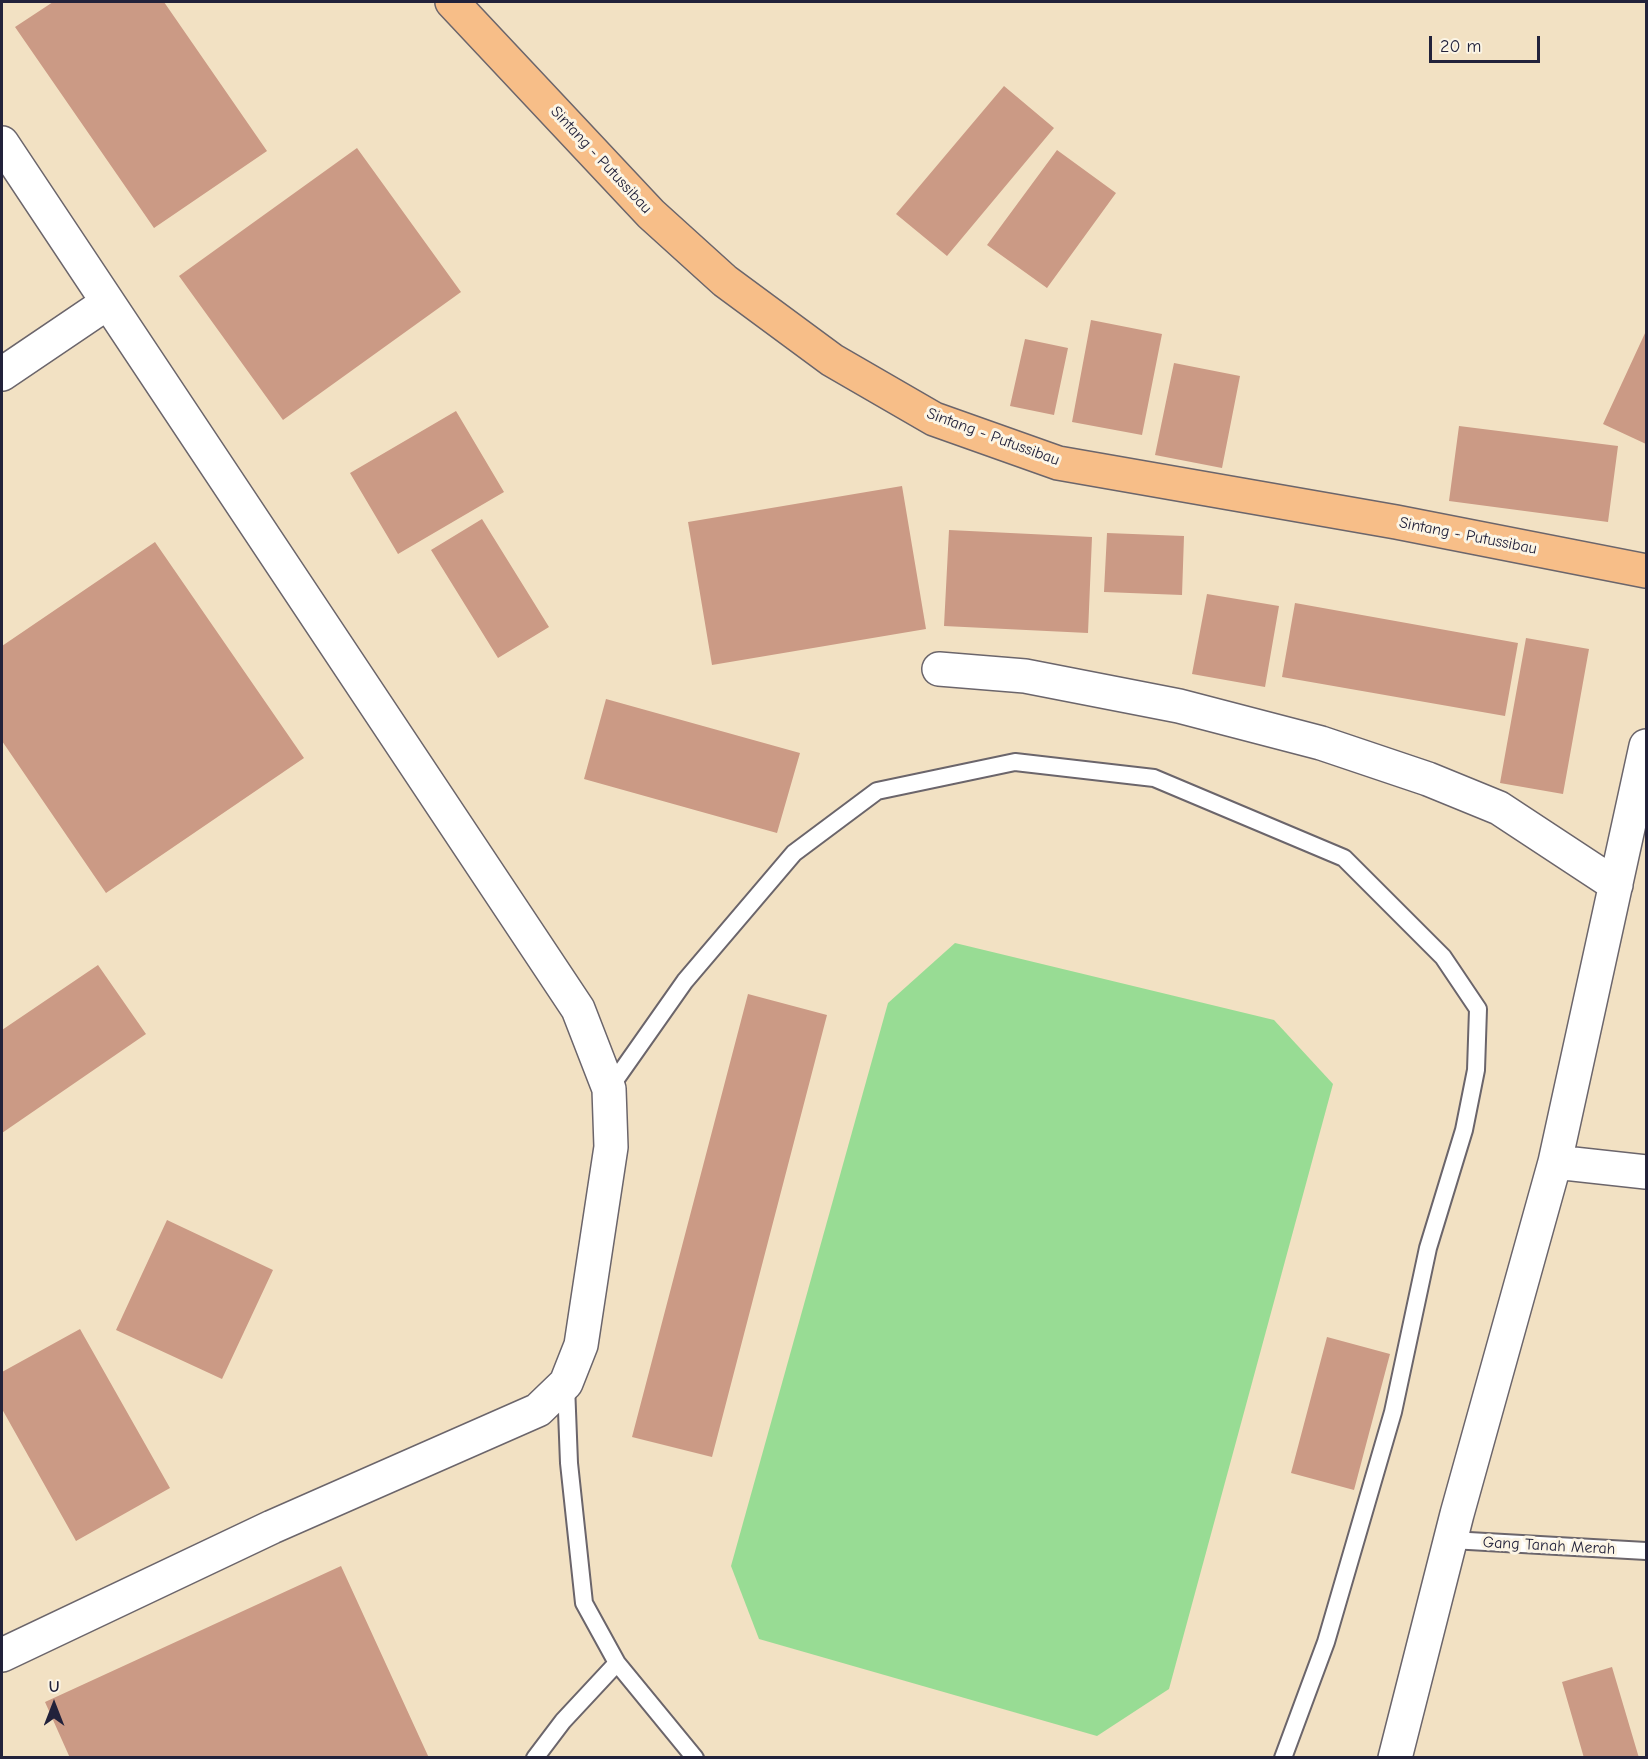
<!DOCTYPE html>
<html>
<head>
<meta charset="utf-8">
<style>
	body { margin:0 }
	#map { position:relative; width:1648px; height:1759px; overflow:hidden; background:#f2e1c3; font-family:"Comic Neue",sans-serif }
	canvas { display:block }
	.frame { position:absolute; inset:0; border:3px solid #22223b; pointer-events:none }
	.north { position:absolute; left:24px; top:1675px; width:60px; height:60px; -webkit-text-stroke:4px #fcf5e5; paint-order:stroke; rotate:0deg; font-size:16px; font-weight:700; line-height:24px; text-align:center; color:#22223b }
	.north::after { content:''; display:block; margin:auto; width:21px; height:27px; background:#22223b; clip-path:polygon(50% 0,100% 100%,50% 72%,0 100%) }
	.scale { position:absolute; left:1429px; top:36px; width:111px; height:27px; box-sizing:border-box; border:3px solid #22223b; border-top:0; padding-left:8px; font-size:18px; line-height:21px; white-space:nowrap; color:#22223b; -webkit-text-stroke:4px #fcf5e5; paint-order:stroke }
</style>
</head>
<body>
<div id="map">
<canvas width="1648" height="1759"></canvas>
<div class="frame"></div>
<div class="north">U</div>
<div class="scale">20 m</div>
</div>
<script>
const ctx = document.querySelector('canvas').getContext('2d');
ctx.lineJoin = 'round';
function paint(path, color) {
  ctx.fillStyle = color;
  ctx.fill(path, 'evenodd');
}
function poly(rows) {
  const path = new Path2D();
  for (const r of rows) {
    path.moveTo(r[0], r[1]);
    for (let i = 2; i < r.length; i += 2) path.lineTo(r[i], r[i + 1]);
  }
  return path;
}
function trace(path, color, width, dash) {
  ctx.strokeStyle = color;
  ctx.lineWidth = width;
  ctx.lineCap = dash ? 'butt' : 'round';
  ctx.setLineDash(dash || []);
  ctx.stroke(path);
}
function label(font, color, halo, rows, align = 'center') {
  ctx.font = font + ' "Comic Neue",sans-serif';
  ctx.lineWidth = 6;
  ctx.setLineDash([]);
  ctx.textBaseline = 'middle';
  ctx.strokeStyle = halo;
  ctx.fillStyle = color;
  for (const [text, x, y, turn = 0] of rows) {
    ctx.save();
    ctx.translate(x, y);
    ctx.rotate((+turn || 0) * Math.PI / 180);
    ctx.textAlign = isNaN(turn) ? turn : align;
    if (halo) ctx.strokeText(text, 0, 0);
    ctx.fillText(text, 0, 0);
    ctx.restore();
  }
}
paint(poly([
	[955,943,1274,1020,1333,1084,1169,1689,1097,1736,759,1639,731,1566,888,1003]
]), '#98dc94');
paint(poly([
	[53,2,164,2,267,151,154,228,15,27],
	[1004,86,1054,128,947,256,896,214],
	[357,148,461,292,283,420,179,276],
	[1057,150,1116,193,1047,288,987,245],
	[1091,320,1162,334,1142,435,1072,422],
	[1646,331,1646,444,1603,424],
	[1025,339,1068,348,1054,415,1010,406],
	[1174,363,1240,376,1222,468,1155,455],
	[456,411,504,492,398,554,350,473],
	[1459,426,1618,446,1608,522,1449,501],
	[902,486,926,629,712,665,688,522],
	[482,519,549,627,498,658,431,550],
	[949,530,1092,537,1088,633,944,626],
	[1107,533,1184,536,1182,595,1104,592],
	[155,542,304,758,106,893,2,741,2,646],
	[1207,594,1279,606,1265,687,1192,674],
	[1295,603,1518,643,1505,716,1282,677],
	[1526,638,1589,649,1563,794,1500,783],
	[606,699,800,753,777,833,584,779],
	[98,965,146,1034,2,1133,2,1030],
	[748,994,827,1015,712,1457,632,1437],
	[167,1220,273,1270,222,1379,116,1330],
	[80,1329,170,1488,76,1541,2,1409,2,1372],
	[1327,1337,1390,1354,1354,1490,1291,1473],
	[341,1566,429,1758,70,1758,45,1702],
	[1612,1667,1639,1758,1584,1758,1562,1682]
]), '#cb9a85');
const service = poly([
	[609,1089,685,981,794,853,877,791,1015,762,1154,778,1344,858,1443,957,1478,1009,1476,1070,1464,1130,1428,1248,1393,1412,1326,1642,1283,1758],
	[566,1385,569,1463,584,1603,617,1663,695,1758],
	[1451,1540,1646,1551],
	[535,1758,563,1721,617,1663]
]);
const minor = poly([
	[2,143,578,1009,609,1089,611,1147,581,1345,566,1383,538,1410,272,1527,2,1655],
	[2,374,107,303],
	[939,669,1025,676,1179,706,1321,743,1428,779,1499,808,1616,885],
	[1555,1162,1646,1172],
	[1395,1758,1457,1514,1555,1162,1646,746]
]);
const trunk = poly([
	[452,2,651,214,725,281,832,360,934,419,1058,463,1396,522,1646,571]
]);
trace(service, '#6b656b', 20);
trace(minor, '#6b656b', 36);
trace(trunk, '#6b656b', 36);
trace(service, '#fff', 16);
trace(minor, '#fff', 33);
trace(trunk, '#f7be88', 33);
label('16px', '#22223b', '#fcf5e5', [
	["Sintang - Putussibau",601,160,47],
	["Sintang - Putussibau",993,437,20],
	["Sintang - Putussibau",1468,536,11],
	["Gang Tanah Merah",1549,1546,3]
]);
</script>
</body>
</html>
